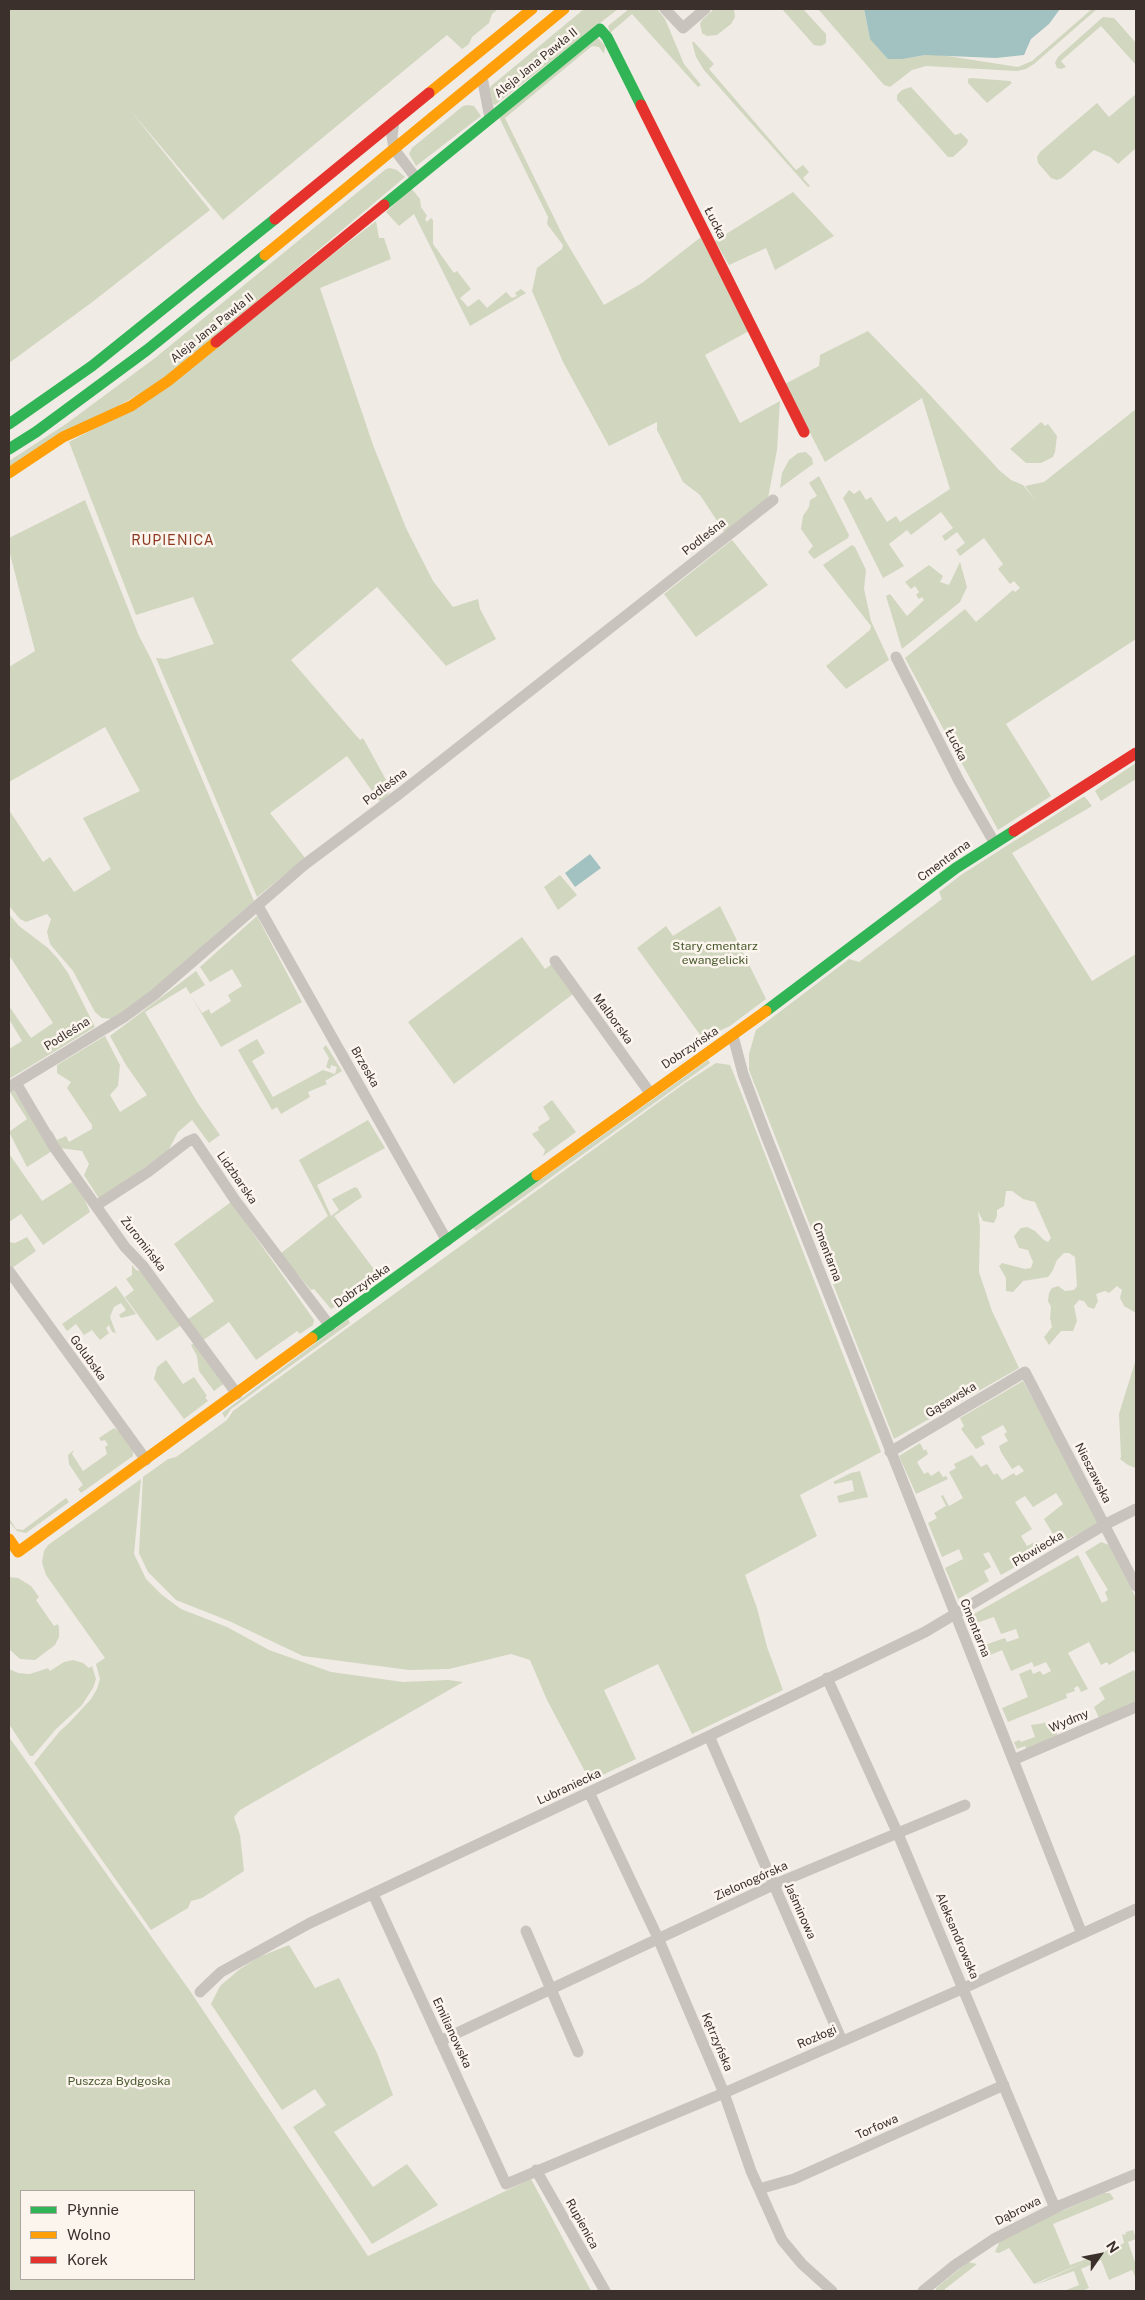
<!DOCTYPE html>
<html>
<head>
<meta charset="utf-8">
<style>
	body { margin:0 }
	#map { position:relative; width:1145px; height:2300px; overflow:hidden; background:#f0ebe5; font-family:"Public Sans",sans-serif }
	canvas { display:block }
	.frame { position:absolute; inset:0; border:10px solid #3b302b; pointer-events:none }
	.legend { position:absolute; left:20px; top:2190px; width:175px; height:90px; box-sizing:border-box; background:#fbf5ee; border:1px solid #aea6a0; margin:0; padding:6px 9px; list-style:none; font-size:15px; color:#3b302b }
	.legend li { display:flex; align-items:center; gap:10px; height:25px }
	.legend b { width:25px; border:1px solid #aea6a0 }
	.north { position:absolute; left:1075px; top:2230px; width:50px; height:50px; -webkit-text-stroke:4px #fbf5ee; paint-order:stroke; rotate:57deg; font-size:14px; font-weight:700; line-height:20px; text-align:center; color:#3b302b }
	.north::after { content:''; display:block; margin:auto; width:18px; height:22px; background:#3b302b; clip-path:polygon(50% 0,100% 100%,50% 72%,0 100%) }
</style>
</head>
<body>
<div id="map">
<canvas width="1145" height="2300"></canvas>
<div class="frame"></div>
<ul class="legend">
<li><b style="height:6px;background:#30b455"></b>Płynnie</li>
<li><b style="height:6px;background:#ff9f0a"></b>Wolno</li>
<li><b style="height:6px;background:#e5322d"></b>Korek</li>
</ul>
<div class="north">N</div>
</div>
<script>
const ctx = document.querySelector('canvas').getContext('2d');
ctx.lineJoin = 'round';
function paint(path, color) {
  ctx.fillStyle = color;
  ctx.fill(path, 'evenodd');
}
function poly(rows) {
  const path = new Path2D();
  for (const r of rows) {
    path.moveTo(r[0], r[1]);
    for (let i = 2; i < r.length; i += 2) path.lineTo(r[i], r[i + 1]);
  }
  return path;
}
function trace(path, color, width, dash) {
  ctx.strokeStyle = color;
  ctx.lineWidth = width;
  ctx.lineCap = dash ? 'butt' : 'round';
  ctx.setLineDash(dash || []);
  ctx.stroke(path);
}
function label(font, color, halo, rows, align = 'center') {
  ctx.font = font + ' "Public Sans",sans-serif';
  ctx.lineWidth = 5;
  ctx.setLineDash([]);
  ctx.textBaseline = 'middle';
  ctx.strokeStyle = halo;
  ctx.fillStyle = color;
  for (const [text, x, y, turn = 0] of rows) {
    ctx.save();
    ctx.translate(x, y);
    ctx.rotate((+turn || 0) * Math.PI / 180);
    ctx.textAlign = isNaN(turn) ? turn : align;
    if (halo) ctx.strokeText(text, 0, 0);
    ctx.fillText(text, 0, 0);
    ctx.restore();
  }
}
paint(poly([
	[9,9,498,9,492,14,489,23,472,37,469,44,462,49,447,35,223,220,130,110,210,210,91,303,9,363],
	[584,9,618,9,495,105,493,104,490,89,491,86],
	[629,9,657,9,665,19,684,64,701,85,698,87,632,14,610,33,608,26],
	[714,9,734,9,735,17,731,24,717,35,707,36,702,33,700,24,702,20],
	[782,9,803,9,826,34,826,43,821,46,814,45],
	[818,9,864,9,870,39,903,59,925,55,941,55,1018,67,1032,61,1092,9,1097,9,1034,64,1026,69,1017,71,926,66,912,70,890,87,884,85],
	[1103,17,1114,18,1136,43,1136,65,1101,26,1061,61,1066,67,1061,69,1057,68,1055,63,1058,57],
	[598,38,605,46,604,54,599,47,592,46,505,118,565,240,604,305,642,283,701,237,749,331,705,355,740,423,780,401,777,450,768,498,725,533,700,495,683,482,657,430,657,422,609,446,563,362,532,291,537,268,562,249,563,245,547,224,548,217,499,117],
	[692,42,694,42,714,64,709,69,796,170,803,165,809,172,803,178,810,186,808,187,704,70,696,57],
	[971,78,1010,81,1012,83,987,103,968,83,968,79],
	[911,87,955,135,961,133,968,140,967,144,953,157,948,157,897,100,897,95,902,90],
	[1136,94,1136,148,1118,164,1110,157,1094,150,1062,178,1057,180,1051,178,1038,163,1037,157,1040,152,1097,103,1109,117],
	[468,105,474,106,481,116,416,166,409,154,412,148,463,106],
	[390,168,397,170,405,177,164,380,9,468,9,461,66,424,155,358,386,169],
	[411,188,420,199,421,207,427,216,425,219,427,222,431,218,433,220,433,244,454,273,457,271,471,289,460,298,468,307,479,299,487,308,506,292,512,298,517,296,515,293,521,289,526,293,470,326,414,214,399,226,386,212],
	[793,192,834,236,775,270,766,248,729,265,715,241],
	[376,221,379,238,384,238,391,259,320,288,373,445,406,528,433,581,453,607,478,599,480,609,496,639,446,666,377,587,291,660,360,740,363,738,391,789,388,795,380,802,347,756,270,813,305,858,257,897,156,658,166,659,214,644,193,597,136,615,69,442,133,408],
	[868,331,928,393,1000,471,1011,480,1023,485,1035,500,1025,486,1044,482,1136,409,1136,639,1006,724,1051,796,998,830,905,658,965,609,976,622,1013,590,1015,592,1020,588,1014,581,1010,584,998,569,1003,564,984,538,960,556,956,550,965,543,957,532,945,541,942,536,953,528,941,512,911,535,907,530,889,544,904,566,883,578,843,498,849,490,854,494,860,490,866,500,871,497,887,522,896,516,900,522,950,489,922,398,825,462,785,384,819,366,820,355],
	[1041,422,1045,426,1048,424,1057,436,1055,452,1053,457,1041,463,1026,463,1010,449],
	[806,452,812,458,813,464,780,488,782,473,789,460,798,453],
	[819,476,849,535,848,538,814,559,808,552,813,546,801,529,803,516,809,507,810,500,817,496,809,483],
	[85,500,139,636,151,659,254,901,142,999,112,1019,102,1018,95,1012,73,971,50,944,47,932,51,919,47,914,26,922,20,919,9,906,9,810,43,862,50,857,74,892,111,869,83,818,140,791,105,727,9,782,9,667,35,651,9,550,9,538],
	[732,540,768,585,696,637,664,594],
	[852,545,855,547,866,570,864,589,871,621,889,660,846,689,826,666,870,630,871,626,823,565],
	[960,562,967,587,960,602,902,649,886,596,890,594,907,616,924,600,922,597,919,599,916,595,919,592,915,586,911,589,905,582,929,565,943,576,940,582,949,585],
	[1136,763,1136,779,1101,801,1095,791,1097,789],
	[1083,797,1085,797,1092,806,1012,853,1092,981,1136,954,1136,1313,1124,1306,1120,1298,1122,1290,1117,1286,1109,1293,1105,1291,1096,1294,1098,1301,1094,1309,1088,1307,1084,1301,1079,1300,1074,1306,1077,1321,1073,1331,1061,1331,1049,1345,1044,1337,1052,1327,1050,1318,1051,1307,1048,1301,1049,1293,1052,1288,1058,1286,1065,1291,1074,1290,1077,1286,1075,1257,1069,1253,1064,1253,1057,1260,1052,1272,1048,1277,1023,1281,1013,1292,1006,1291,1006,1278,999,1266,1002,1263,1025,1269,1031,1268,1033,1262,1028,1250,1019,1248,1014,1236,1021,1228,1027,1227,1035,1231,1044,1240,1048,1242,1051,1238,1035,1202,1023,1199,1012,1191,1006,1191,1004,1206,997,1210,997,1216,994,1223,983,1221,978,1211,980,1227,979,1272,992,1311,1019,1368,894,1439,749,1070,749,1054,756,1030,849,959,859,962,942,899,939,892,961,875],
	[560,875,577,895,558,910,544,887],
	[720,906,766,999,730,1026,708,1036,695,1044,693,1042,701,1036,637,948,666,926,673,936],
	[9,914,19,926,48,948,58,959,68,973,95,1027,9,1079,9,1049,22,1041,9,1019,9,1006,31,1038,53,1023,9,955],
	[257,916,302,1002,221,1047,186,987,145,1012,197,1102,220,1135,209,1143,192,1120,178,1132,168,1151,100,1200,84,1175,89,1164,82,1151,60,1148,50,1133,52,1131,57,1140,66,1136,69,1142,92,1129,92,1125,67,1088,71,1082,57,1073,57,1065,105,1036,120,1065,118,1086,110,1095,120,1112,147,1095,126,1065,110,1036,196,971,205,985,190,994,202,1013,209,1009,211,1014,231,1001,228,995,242,986,232,969,210,982,200,967],
	[522,937,545,969,552,964,573,994,454,1084,408,1022],
	[257,1039,265,1053,252,1061,273,1097,323,1070,335,1074,337,1067,331,1065,330,1069,326,1067,329,1058,323,1048,326,1045,342,1071,325,1081,327,1084,308,1092,310,1097,281,1114,277,1107,272,1110,238,1050],
	[708,1060,710,1063,476,1231,473,1228],
	[716,1063,730,1065,733,1072,881,1452,800,1495,817,1536,745,1575,757,1608,767,1647,783,1690,692,1734,658,1664,604,1690,636,1759,590,1781,547,1700,530,1660,511,1654,449,1669,409,1670,303,1656,229,1621,176,1600,148,1572,139,1553,143,1477,168,1459,176,1457,227,1420,233,1411,685,1083],
	[14,1091,52,1151,27,1167,9,1132,27,1119,10,1092],
	[552,1100,576,1132,543,1156,545,1150,532,1134,539,1130,538,1127,550,1119,543,1107],
	[368,1120,385,1148,317,1185,331,1216,339,1210,332,1199,355,1187,358,1189,362,1197,334,1216,376,1272,371,1282,368,1279,363,1282,366,1286,351,1297,348,1293,343,1296,346,1301,331,1309,314,1289,311,1290,280,1254,328,1216,299,1160],
	[10,1155,42,1201,72,1182,84,1198,90,1212,43,1245,21,1214,9,1222],
	[231,1202,314,1320,313,1325,300,1334,297,1331,293,1334,256,1360,229,1322,202,1341,187,1320,214,1301,174,1244],
	[27,1237,36,1251,12,1268,9,1263,9,1242,15,1243],
	[132,1265,136,1270,145,1272,183,1324,157,1341,125,1297,134,1290,126,1279,132,1275],
	[116,1286,136,1314,121,1318,119,1315,126,1310,121,1303,114,1307,110,1317,116,1333,112,1332,109,1325,106,1328,109,1333,100,1340,92,1330,84,1335,76,1324,67,1331,62,1324],
	[348,1319,350,1323,231,1409,225,1418,222,1413],
	[196,1342,226,1382,214,1391,199,1371,197,1356,191,1345],
	[1136,1359,1136,1468,1128,1465,1120,1459,1121,1457,1119,1414],
	[166,1360,183,1384,194,1377,207,1396,205,1397,208,1401,184,1419,154,1379,157,1367],
	[1023,1381,1100,1523,1064,1541,1058,1531,1053,1534,1044,1519,1063,1504,1056,1493,1033,1507,1025,1496,1015,1502,1032,1529,1021,1536,1027,1546,1037,1541,1043,1551,1001,1575,989,1552,983,1554,991,1567,984,1571,989,1581,958,1599,945,1568,963,1559,959,1549,942,1557,928,1523,937,1518,934,1513,946,1506,941,1496,943,1495,949,1506,963,1498,949,1472,956,1468,954,1464,972,1455,981,1467,987,1464,994,1475,997,1473,1002,1480,1014,1473,1016,1476,1024,1471,1019,1465,1012,1469,1001,1452,999,1446,1008,1441,1004,1434,1007,1432,1003,1425,981,1437,985,1444,976,1449,961,1429,964,1426,960,1418],
	[114,1428,120,1432,133,1451,133,1456,81,1493,78,1489,83,1485,69,1464,68,1455,74,1450,72,1454,83,1471,107,1454,105,1447,108,1445,105,1440,101,1441,99,1438],
	[920,1443,924,1451,926,1449,928,1454,917,1462,924,1474,928,1472,931,1476,939,1471,943,1477,946,1476,948,1479,916,1494,899,1456],
	[860,1471,868,1497,839,1503,837,1496,854,1491,852,1480,835,1484,833,1482,851,1473],
	[141,1479,134,1554,146,1579,162,1595,181,1609,227,1627,269,1650,331,1672,403,1682,448,1680,463,1682,240,1810,234,1817,240,1835,244,1871,202,1898,191,1901,188,1908,151,1930,34,1763,60,1731,69,1723,91,1699,97,1689,100,1679,96,1664,105,1658,46,1575,42,1562,44,1551,48,1545],
	[66,1498,69,1502,26,1533,17,1531,9,1522,9,1518,16,1529,23,1530],
	[1101,1542,1109,1545,1136,1598,1136,1655,1133,1651,1109,1665,1107,1662,1101,1665,1089,1642,1068,1653,1088,1689,1081,1692,1078,1686,1074,1688,1075,1691,1066,1694,1067,1698,1008,1722,1002,1708,1028,1697,1019,1674,1031,1669,1033,1674,1040,1671,1043,1675,1051,1671,1046,1662,1034,1667,1032,1662,1011,1671,1002,1650,983,1658,979,1647,1005,1638,1007,1642,1019,1638,1016,1629,1001,1634,994,1617,976,1623,980,1634,973,1637,965,1619,1078,1555,1102,1603,1108,1600,1105,1592,1108,1590,1085,1552],
	[9,1577,18,1578,31,1586,39,1597,36,1600,54,1626,58,1624,59,1628,59,1637,55,1645,35,1660,20,1659,9,1649],
	[73,1660,83,1663,89,1668,92,1666,96,1679,93,1688,82,1705,56,1729,33,1756,30,1756,9,1724,9,1669,18,1673,30,1674,48,1668,50,1671,64,1662],
	[1134,1670,1136,1674,1136,1702,1099,1718,1094,1707,1105,1699,1099,1688],
	[1051,1722,1053,1732,1056,1731,1058,1737,1026,1749,1025,1746,1017,1749,1014,1742,1020,1740,1021,1742,1035,1737,1031,1725],
	[9,1737,190,1991,368,2256,531,2179,591,2291,9,2291],
	[21,2191,194,2191,194,2279,21,2279],
	[289,1945,315,1988,339,1978,377,2053,393,2095,334,2132,373,2187,407,2164,438,2205,372,2244,293,2127,326,2105,315,2089,282,2110,211,2004,220,1986,240,1969,259,1957],
	[1104,2193,1110,2193,1114,2199,1053,2224,1070,2265,1103,2253,1113,2246,1116,2247,1124,2243,1122,2234,1125,2235,1126,2232,1133,2230,1136,2239,1128,2242,1136,2265,1136,2278,1132,2270,1109,2280,1101,2260,1081,2269,1089,2288,1082,2291,1064,2291,1079,2285,1074,2271,1035,2285,1087,2261,1034,2284,1009,2248,999,2253,995,2252,1000,2241,1038,2221],
	[968,2262,977,2264,945,2289,945,2291,936,2291,936,2288]
]), '#d1d6bf');
paint(poly([
	[864,9,1060,9,1049,24,1031,39,1024,55,996,58,925,55,903,59,888,59,870,39],
	[590,854,601,868,575,887,565,873]
]), '#a1c2c1');
trace(poly([
	[665,9,683,28,705,9],
	[482,77,490,118],
	[394,122,392,136,394,149,416,178],
	[896,657,959,781,994,842],
	[258,906,447,1241],
	[555,961,650,1093],
	[733,1036,743,1074,765,1133,1082,1934],
	[16,1083,54,1147,125,1247,143,1266,237,1394],
	[9,1087,124,1017,154,995,304,865,399,794,773,500],
	[97,1205,148,1172,187,1142,194,1139,235,1200,330,1326],
	[9,1271,146,1460],
	[890,1452,1025,1372,1136,1586],
	[827,1678,898,1834,1055,2208],
	[709,1736,842,2041],
	[1013,1760,1136,1707],
	[589,1792,658,1938,724,2093,751,2171,782,2240,802,2264,832,2291],
	[373,1894,506,2184,724,2093,964,1988,1136,1909],
	[526,1931,578,2052],
	[200,1992,221,1972,310,1923,709,1736,925,1632,1104,1525,1136,1509],
	[440,2041,773,1885,965,1805],
	[536,2170,605,2291],
	[759,2189,794,2179,1004,2085],
	[923,2291,955,2265,994,2239,1061,2205,1136,2174]
]), '#c9c3be', 11);
trace(poly([
	[384,205,600,29,607,37,641,105],
	[9,424,92,366,275,219],
	[9,449,36,432,147,350,265,255],
	[766,1011,956,868,1014,831],
	[312,1338,537,1175]
]), '#30b455', 11);
trace(poly([
	[429,93,532,9],
	[265,255,564,9],
	[9,473,63,437,131,406,168,381,216,342],
	[537,1175,766,1011],
	[9,1539,18,1552,312,1338]
]), '#ff9f0a', 11);
trace(poly([
	[641,105,804,432],
	[275,219,429,93],
	[216,342,384,205],
	[1014,831,1136,753]
]), '#e5322d', 11);
label('12px', '#3b302b', '#fbf5ee', [
	["Aleja Jana Pawła II",536,63,-39],
	["Łucka",715,223,63],
	["Aleja Jana Pawła II",212,328,-39],
	["Podleśna",704,537,-38],
	["Łucka",956,745,63],
	["Podleśna",385,787,-37],
	["Cmentarna",944,861,-36],
	["Malborska",613,1019,54],
	["Podleśna",67,1034,-32],
	["Dobrzyńska",690,1048,-34],
	["Brzeska",365,1067,60],
	["Lidzbarska",237,1178,55],
	["Żuromińska",143,1244,52],
	["Cmentarna",827,1252,69],
	["Dobrzyńska",362,1286,-36],
	["Golubska",88,1358,54],
	["Gąsawska",951,1400,-31],
	["Nieszawska",1093,1473,63],
	["Płowiecka",1038,1549,-31],
	["Cmentarna",975,1628,68],
	["Wydmy",1069,1721,-23],
	["Lubraniecka",569,1787,-25],
	["Zielonogórska",751,1881,-24],
	["Jaśminowa",800,1911,66],
	["Aleksandrowska",957,1936,67],
	["Emilianowska",452,2033,65],
	["Rozłogi",817,2037,-24],
	["Kętrzyńska",717,2042,67],
	["Torfowa",877,2127,-24],
	["Dąbrowa",1018,2211,-27],
	["Rupienica",582,2224,61]
]);
label('12px', '#4a5a2e', '#fbf5ee', [
	["Stary cmentarz",715,946],
	["ewangelicki",715,960],
	["Puszcza Bydgoska",119,2081]
]);
ctx.letterSpacing = '1px';
label('14px', '#8c3b22', '#fbf5ee', [
	["RUPIENICA",173,541]
]);
ctx.letterSpacing = '0px';
</script>
</body>
</html>
